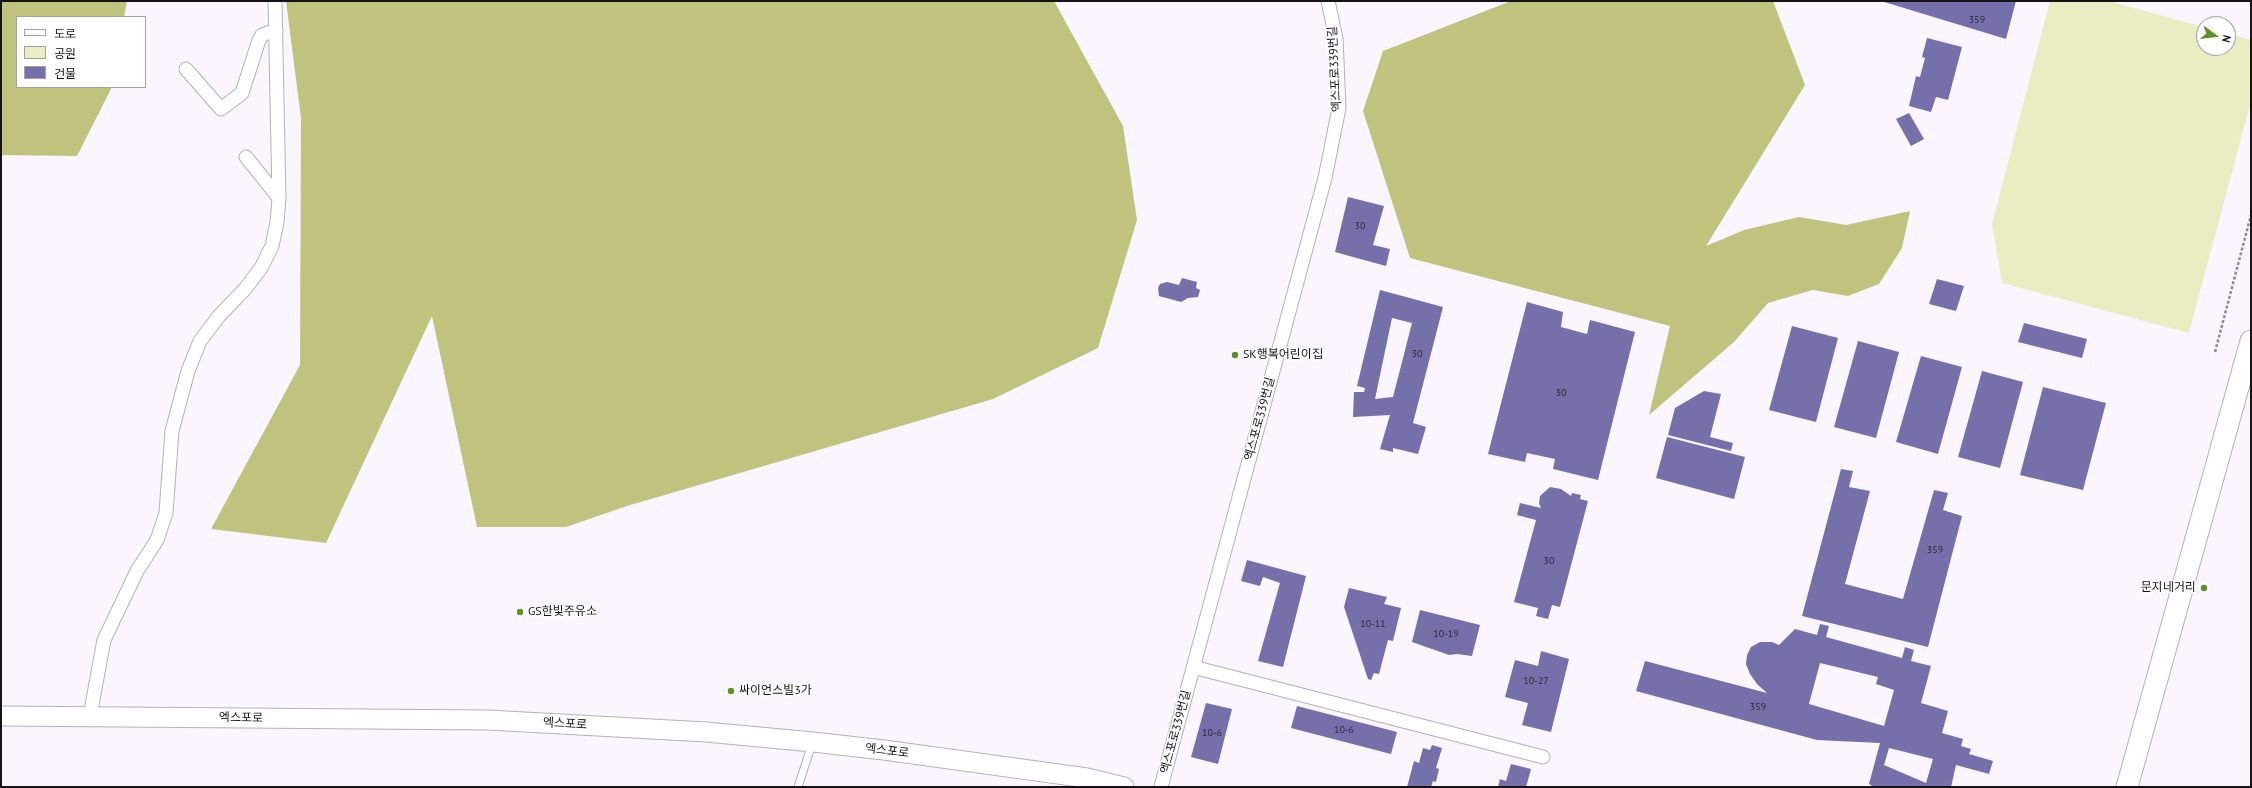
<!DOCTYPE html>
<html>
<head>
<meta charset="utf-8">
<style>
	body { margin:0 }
	#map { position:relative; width:2252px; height:788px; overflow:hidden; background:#faf5fe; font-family:"PT Sans","Noto Sans KR",sans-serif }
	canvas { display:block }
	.frame { position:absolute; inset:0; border:2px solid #151316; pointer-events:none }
	.legend { position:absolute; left:16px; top:16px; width:130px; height:72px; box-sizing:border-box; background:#fff; border:1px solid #a1a1a2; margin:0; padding:5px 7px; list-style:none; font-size:12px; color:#151316 }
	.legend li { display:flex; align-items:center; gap:8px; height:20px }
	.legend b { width:20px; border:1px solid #a1a1a2 }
	.north { position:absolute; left:2196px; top:16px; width:40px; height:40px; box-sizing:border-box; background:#fff; border:1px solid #a1a1a2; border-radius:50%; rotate:105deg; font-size:11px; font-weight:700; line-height:16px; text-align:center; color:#151316 }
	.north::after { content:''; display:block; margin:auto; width:14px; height:18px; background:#5e9028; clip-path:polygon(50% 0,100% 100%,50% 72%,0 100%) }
</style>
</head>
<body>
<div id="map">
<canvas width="2252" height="788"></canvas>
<div class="frame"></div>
<ul class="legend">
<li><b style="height:5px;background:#fff"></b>도로</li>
<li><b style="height:11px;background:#eaedc2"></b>공원</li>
<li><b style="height:11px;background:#756faa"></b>건물</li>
</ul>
<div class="north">N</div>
</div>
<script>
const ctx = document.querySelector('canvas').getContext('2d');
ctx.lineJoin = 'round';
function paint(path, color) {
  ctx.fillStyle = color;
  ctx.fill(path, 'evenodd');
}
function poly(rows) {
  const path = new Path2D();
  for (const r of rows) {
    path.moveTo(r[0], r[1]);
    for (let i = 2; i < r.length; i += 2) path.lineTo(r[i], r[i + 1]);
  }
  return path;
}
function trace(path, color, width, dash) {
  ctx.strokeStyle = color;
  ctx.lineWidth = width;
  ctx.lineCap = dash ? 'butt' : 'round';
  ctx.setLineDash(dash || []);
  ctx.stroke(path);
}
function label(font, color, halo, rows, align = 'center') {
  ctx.font = font + ' "PT Sans","Noto Sans KR",sans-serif';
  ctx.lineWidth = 3;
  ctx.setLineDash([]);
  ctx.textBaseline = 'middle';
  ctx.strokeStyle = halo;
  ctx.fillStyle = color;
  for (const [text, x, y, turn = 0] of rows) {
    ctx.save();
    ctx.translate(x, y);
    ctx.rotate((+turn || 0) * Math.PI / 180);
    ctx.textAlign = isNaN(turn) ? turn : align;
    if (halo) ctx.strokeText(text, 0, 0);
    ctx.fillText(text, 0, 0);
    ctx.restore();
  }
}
paint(poly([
	[2050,1,2108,1,2204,27,2204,48,2228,48,2228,34,2251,40,2251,101,2189,333,2002,283,1992,224]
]), '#eaedc2');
paint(poly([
	[1,1,127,1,124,17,17,17,17,87,112,87,77,156,1,155],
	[286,1,1054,1,1123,126,1137,220,1098,348,993,399,627,506,566,527,477,527,432,316,326,543,211,529,300,365,301,118],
	[1511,1,1773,1,1805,85,1706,246,1744,230,1799,217,1846,225,1910,211,1902,248,1879,284,1848,296,1813,290,1768,303,1734,342,1649,415,1670,326,1410,258,1363,111,1383,51]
]), '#c0c37e');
paint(poly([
	[1881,1,2016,1,2006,39],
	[1927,38,1962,47,1948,100,1936,97,1931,112,1909,106,1916,76,1920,77,1925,58,1922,57],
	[1909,113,1924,139,1911,146,1896,119],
	[1348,197,1384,206,1373,245,1390,249,1386,266,1335,252],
	[1182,278,1197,282,1196,288,1200,290,1198,297,1188,298,1181,302,1159,296,1158,288,1160,284,1167,282,1179,285],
	[1937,279,1964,286,1956,311,1929,304],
	[1380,290,1443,307,1413,423,1426,427,1418,454,1393,448,1393,452,1380,449,1390,415,1353,417,1354,392,1364,392,1365,388,1357,386],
	[1392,318,1412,323,1393,397,1375,399],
	[1527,302,1563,312,1561,327,1587,334,1590,320,1635,332,1598,480,1553,469,1555,459,1527,453,1525,462,1488,454],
	[2024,323,2087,339,2082,358,2018,342],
	[1792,326,1838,338,1816,422,1769,410],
	[1858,341,1899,352,1876,438,1834,427],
	[1921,356,1962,367,1938,454,1896,442],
	[1982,371,2023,382,2000,468,1958,457],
	[2043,387,2106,403,2083,490,2020,475],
	[1704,391,1721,394,1710,437,1733,443,1731,451,1668,435,1675,408],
	[1667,437,1745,457,1734,499,1656,478],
	[1841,469,1853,471,1849,487,1870,491,1845,584,1903,599,1934,490,1948,493,1943,510,1962,516,1928,647,1802,616],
	[1550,487,1561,489,1571,496,1572,493,1581,495,1580,499,1588,501,1560,607,1552,605,1548,619,1536,616,1538,608,1514,602,1536,520,1517,515,1520,503,1541,508,1539,503,1540,496],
	[1247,560,1306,576,1283,667,1258,661,1280,583,1263,577,1260,586,1241,581],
	[1349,588,1387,597,1384,604,1401,608,1393,641,1388,640,1379,674,1374,673,1371,680,1368,679,1344,607],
	[1420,610,1480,625,1472,656,1457,654,1449,655,1412,642],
	[1820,624,1829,626,1826,637,1902,658,1905,647,1914,650,1911,661,1931,666,1921,703,1948,711,1942,733,1963,739,1961,746,1971,749,1969,754,1993,761,1989,774,1956,765,1951,787,1874,787,1869,784,1880,743,1817,740,1636,691,1645,661,1767,693,1757,684,1750,674,1746,664,1747,655,1751,647,1760,642,1772,642,1779,645,1795,629,1817,635],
	[1820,663,1878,677,1876,684,1894,690,1884,726,1809,704],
	[1889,748,1933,759,1926,783,1884,765],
	[1541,651,1569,659,1551,732,1522,725,1528,703,1505,697,1515,660,1538,666],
	[1206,703,1232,709,1218,764,1191,757],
	[1297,706,1397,732,1391,754,1291,728],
	[1432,745,1442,748,1436,768,1439,769,1436,782,1433,781,1431,787,1407,787,1414,761,1419,763,1423,748,1430,750],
	[1511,764,1531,769,1526,787,1498,787,1500,779,1506,781]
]), '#756faa');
const lane = poly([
	[798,787,812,744]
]);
const street = poly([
	[186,69,221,109,242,93,259,40,262,35,276,30],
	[246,157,279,198],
	[1193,667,1543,757],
	[90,716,104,640,137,571,157,540,166,513,172,431,188,371,200,341,219,316,245,289,261,268,272,246,277,222,279,198,275,1],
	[1161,787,1325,178,1339,108,1336,38,1328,1]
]);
const secondary = poly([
	[1,716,488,720,706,732,813,742,884,750,1087,778,1124,787]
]);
const primary = poly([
	[2127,787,2251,341]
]);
trace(lane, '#b5b0b9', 9);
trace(street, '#b5b0b9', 15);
trace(secondary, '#b5b0b9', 21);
trace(primary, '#b5b0b9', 23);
trace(poly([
	[2215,352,2251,215]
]), '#8e8b91', 2.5, [3, 2]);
trace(lane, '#fff', 7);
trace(street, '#fff', 13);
trace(secondary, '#fff', 19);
trace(primary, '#fff', 21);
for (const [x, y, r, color] of [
	[1235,355,4,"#5e9028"],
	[2204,588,4,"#5e9028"],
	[520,612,4,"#5e9028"],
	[731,691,4,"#5e9028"]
]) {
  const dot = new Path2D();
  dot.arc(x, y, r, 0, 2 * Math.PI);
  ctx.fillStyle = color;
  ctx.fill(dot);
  trace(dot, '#fff', 1.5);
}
label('10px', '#2d2a3b', null, [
	["359",1977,20],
	["30",1360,226],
	["30",1417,354],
	["30",1561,393],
	["359",1935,550],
	["30",1549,561],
	["10-11",1373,624],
	["10-19",1446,634],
	["10-27",1536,681],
	["359",1758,707],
	["10-6",1344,730],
	["10-6",1212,733]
]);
label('12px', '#151316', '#fff', [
	["엑스포로339번길",1335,69,-93],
	["엑스포로339번길",1260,419,-75],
	["엑스포로",241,718,1],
	["엑스포로",565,724,3],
	["엑스포로339번길",1176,732,-75],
	["엑스포로",887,751,7]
]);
label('12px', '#151316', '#fff', [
	["SK행복어린이집",1243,355],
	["문지네거리",2196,588,"right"],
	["GS한빛주유소",528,612],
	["싸이언스빌3가",739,691]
], 'left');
</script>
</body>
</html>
